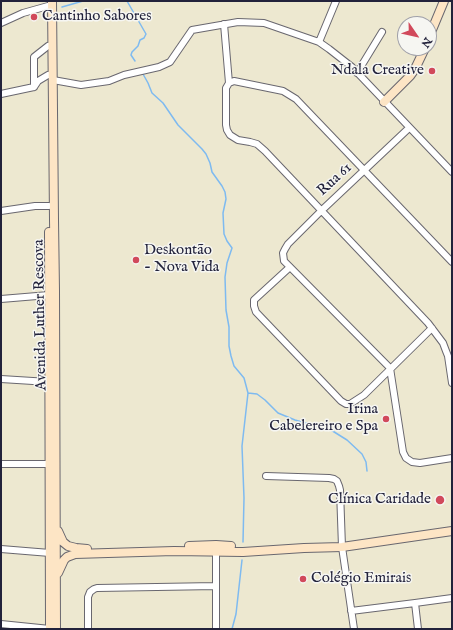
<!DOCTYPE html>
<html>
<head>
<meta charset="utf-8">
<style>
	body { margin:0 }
	#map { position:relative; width:453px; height:630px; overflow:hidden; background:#ede8d0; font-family:"IM FELL English",serif }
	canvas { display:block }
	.frame { position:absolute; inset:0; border:2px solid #22223b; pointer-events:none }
	.north { position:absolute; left:397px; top:16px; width:40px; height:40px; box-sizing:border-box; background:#f6f6f2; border:1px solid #a1a1a9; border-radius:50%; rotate:124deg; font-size:11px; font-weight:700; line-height:16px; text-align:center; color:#22223b }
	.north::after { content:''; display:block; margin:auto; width:14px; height:18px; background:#d1495b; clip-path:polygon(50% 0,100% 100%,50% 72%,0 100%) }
</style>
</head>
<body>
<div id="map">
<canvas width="453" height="630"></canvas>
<div class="frame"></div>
<div class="north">N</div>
</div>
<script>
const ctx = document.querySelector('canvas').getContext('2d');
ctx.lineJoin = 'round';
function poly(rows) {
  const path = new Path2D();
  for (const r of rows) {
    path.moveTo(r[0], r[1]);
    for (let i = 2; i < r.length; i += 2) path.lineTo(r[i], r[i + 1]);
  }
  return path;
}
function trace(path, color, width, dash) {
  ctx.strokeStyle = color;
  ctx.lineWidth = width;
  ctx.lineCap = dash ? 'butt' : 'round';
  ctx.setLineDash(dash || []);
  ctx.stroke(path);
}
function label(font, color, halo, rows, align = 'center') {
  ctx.font = font + ' "IM FELL English",serif';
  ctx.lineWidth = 3;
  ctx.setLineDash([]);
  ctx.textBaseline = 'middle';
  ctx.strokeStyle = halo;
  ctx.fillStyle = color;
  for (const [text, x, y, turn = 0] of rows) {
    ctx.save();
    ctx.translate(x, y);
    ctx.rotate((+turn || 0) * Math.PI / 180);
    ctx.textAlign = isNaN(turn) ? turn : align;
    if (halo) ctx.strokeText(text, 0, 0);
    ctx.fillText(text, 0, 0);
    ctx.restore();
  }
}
trace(poly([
	[127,1,146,34,144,38,140,40,138,46,132,52,131,55,135,61],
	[62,7,83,1],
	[143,74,148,83,152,93,163,103,178,125,202,149,206,154,210,163,212,172,222,186,225,192,226,199,223,213,224,234,227,241,232,248,227,263,225,277,226,310,229,327,229,346,231,356,234,366,244,378,248,393,242,446,244,498,243,542],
	[248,393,257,394,265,400,278,413,295,420,331,430,347,440,362,454,366,462,367,471],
	[232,629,236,614,242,560]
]), '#7ebaf0', 1.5);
const street = poly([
	[1,23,23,13,48,6],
	[224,24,229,83,226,88,226,125,227,130,230,135,238,140,250,142,257,144,265,151,428,323,443,343,446,351,448,356,452,383],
	[319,42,336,1],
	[357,73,382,32],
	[53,80,81,85,109,81,124,75,159,67,170,62,192,30,238,22,264,23,319,42,329,49,352,67,452,172],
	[229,83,234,81,283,91,296,99,452,262],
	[34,87,34,57,48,46],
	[34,87,38,81,48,75],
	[1,94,34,87],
	[409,128,321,211,288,244,285,249,283,253,284,261,290,267,390,368,403,452,406,458,412,462,420,463,452,458],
	[1,211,35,206,49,206],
	[290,267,254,300,254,306,256,312,299,357,341,401,346,404,350,404,364,395,432,328],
	[1,299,49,295],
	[1,379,49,382],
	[1,464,50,464],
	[266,476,329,478,334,479,337,481,339,486,340,490,342,547,354,629],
	[1,549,50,553],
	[415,603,418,629],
	[351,611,415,603,452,598],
	[1,624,50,629],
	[88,629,88,597,90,592,94,589,97,588,216,586],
	[216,629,216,549]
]);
const secondary = poly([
	[52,1,54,220,55,291,56,629],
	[429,37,444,1],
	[384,102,410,76,415,69,425,48],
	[49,232,50,629],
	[58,531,63,542,68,546,76,548,87,549],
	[189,546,216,545,231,546],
	[58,573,64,560,67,557,75,554,174,551,243,552,304,548,342,547,452,531]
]);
trace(street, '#69676f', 8);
trace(secondary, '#69676f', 10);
trace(street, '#fff', 6);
trace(secondary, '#fde5c5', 8);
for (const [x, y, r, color] of [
	[34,17,4,"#d1495b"],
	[432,71,4,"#d1495b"],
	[136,260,4,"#d1495b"],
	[386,419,4,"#d1495b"],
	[440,500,5,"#d1495b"],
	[303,579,4,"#d1495b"]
]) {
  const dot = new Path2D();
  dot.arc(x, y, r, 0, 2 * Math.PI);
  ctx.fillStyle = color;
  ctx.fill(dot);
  trace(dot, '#f6f6f2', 1.5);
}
label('15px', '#22223b', '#f6f6f2', [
	["Cantinho Sabores",42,17],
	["Ndala Creative",424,71,"right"],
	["Deskontão",144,251],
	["- Nova Vida",144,268],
	["Irina",378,410,"right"],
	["Cabelereiro e Spa",378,427,"right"],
	["Clínica Caridade",431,500,"right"],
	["Colégio Emirais",311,579]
], 'left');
label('15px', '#22223b', '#f6f6f2', [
	["Rua 61",335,180,-43],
	["Avenida Luther Rescova",41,315,-91]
]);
</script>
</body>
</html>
